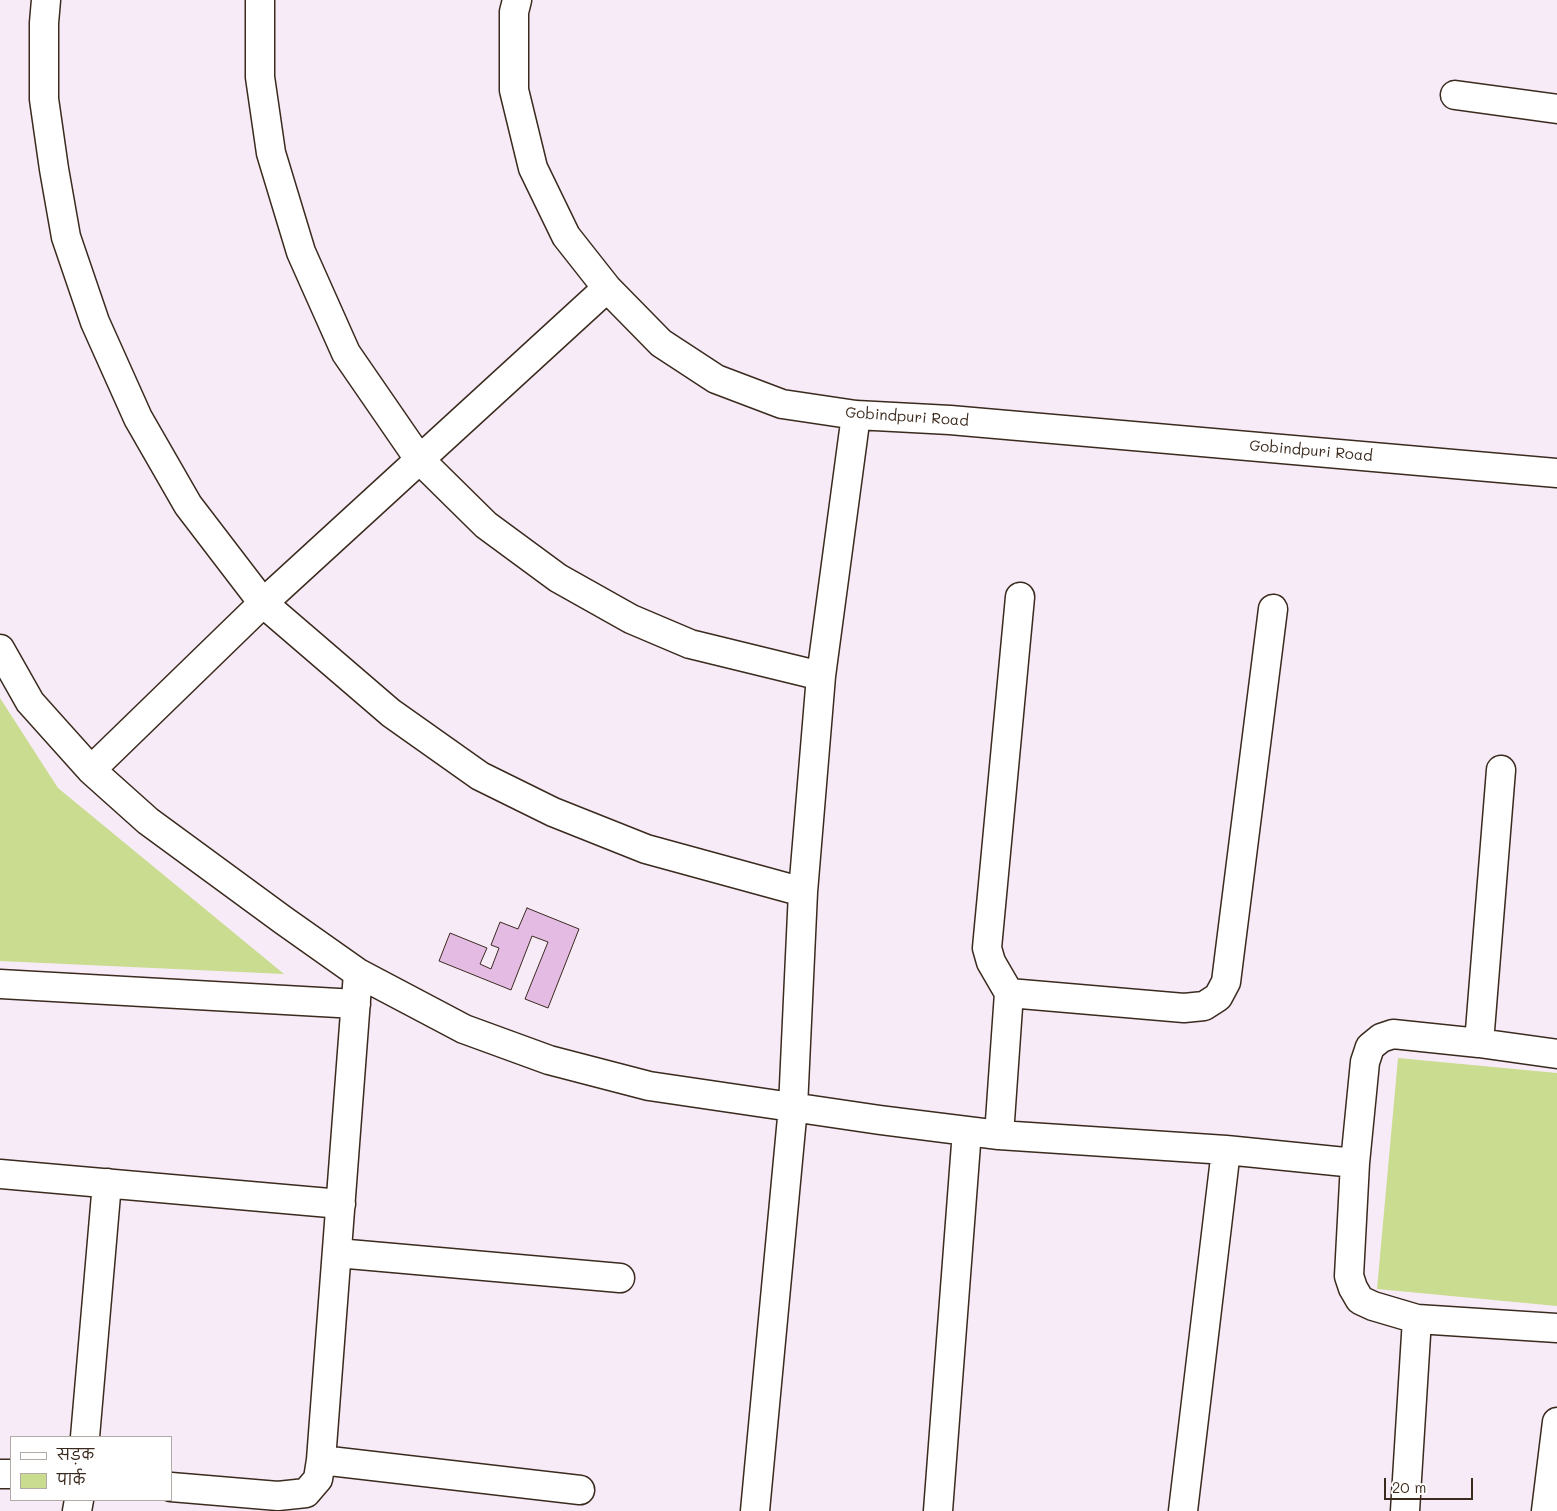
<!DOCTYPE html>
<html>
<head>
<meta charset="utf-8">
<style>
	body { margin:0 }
	#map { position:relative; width:1557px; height:1511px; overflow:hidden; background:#f7ebf7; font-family:Mali,"Playpen Sans Deva",sans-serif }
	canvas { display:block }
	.legend { position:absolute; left:10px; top:1436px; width:162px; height:65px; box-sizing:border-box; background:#fff; border:1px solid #b1aaa5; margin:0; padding:6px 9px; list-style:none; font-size:15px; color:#3b2a1e }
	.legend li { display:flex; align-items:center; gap:10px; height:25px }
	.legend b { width:25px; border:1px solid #b1aaa5 }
	.scale { position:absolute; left:1384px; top:1478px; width:89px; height:22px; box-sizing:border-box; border:2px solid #3b2a1e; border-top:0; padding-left:6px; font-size:15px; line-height:18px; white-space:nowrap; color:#3b2a1e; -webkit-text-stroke:4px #fff; paint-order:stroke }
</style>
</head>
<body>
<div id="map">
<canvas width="1557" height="1511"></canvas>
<ul class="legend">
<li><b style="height:6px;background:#fff"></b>सड़क</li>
<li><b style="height:14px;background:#cadc90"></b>पार्क</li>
</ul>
<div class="scale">20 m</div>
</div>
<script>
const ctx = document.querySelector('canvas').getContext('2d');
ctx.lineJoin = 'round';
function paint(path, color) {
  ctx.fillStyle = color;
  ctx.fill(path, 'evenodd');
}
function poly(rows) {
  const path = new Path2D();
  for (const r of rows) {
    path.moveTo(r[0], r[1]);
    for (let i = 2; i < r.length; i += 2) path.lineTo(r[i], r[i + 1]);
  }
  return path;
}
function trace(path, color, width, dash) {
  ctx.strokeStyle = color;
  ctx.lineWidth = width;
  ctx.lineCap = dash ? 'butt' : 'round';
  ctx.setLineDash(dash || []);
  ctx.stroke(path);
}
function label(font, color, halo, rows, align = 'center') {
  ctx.font = font + ' Mali,sans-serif';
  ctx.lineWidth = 4;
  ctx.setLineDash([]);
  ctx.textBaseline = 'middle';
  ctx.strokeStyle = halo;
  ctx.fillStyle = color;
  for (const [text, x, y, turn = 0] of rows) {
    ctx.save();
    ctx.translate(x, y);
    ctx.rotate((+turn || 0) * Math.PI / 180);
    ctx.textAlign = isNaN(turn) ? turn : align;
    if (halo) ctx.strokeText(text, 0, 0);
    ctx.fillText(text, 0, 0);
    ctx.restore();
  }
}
paint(poly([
	[0,698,58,788,284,974,0,961],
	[1398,1058,1557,1073,1557,1306,1377,1289]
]), '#cadc90');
const building = poly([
	[527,908,579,929,548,1008,525,999,548,942,532,936,511,990,439,961,450,933,487,948,480,964,491,969,499,948,491,945,500,922,518,929,527,908]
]);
paint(building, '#e3bbe3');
trace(building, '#3b2a1e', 1);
const minor = poly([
	[46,0,44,23,44,99,54,169,66,237,95,322,138,418,188,505,263,603,391,713,480,776,553,812,646,849,803,892],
	[260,0,260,77,271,153,301,252,346,353,419,459,486,525,558,578,631,619,690,644,821,676],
	[517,0,514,12,514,90,533,168,566,236,607,288,661,343,716,379,782,404,856,415,950,420,1557,473],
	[1455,95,1557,109],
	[0,649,30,702,91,770,148,821,283,920,358,973,464,1029,549,1060,649,1086,880,1120,999,1135,1226,1150,1355,1163],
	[91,770,263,603,607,288],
	[0,984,356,1004],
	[1009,993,1184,1008,1204,1006,1218,997,1226,982,1273,609],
	[1479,1043,1501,770],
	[1557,1054,1479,1043,1393,1034,1381,1038,1370,1047,1365,1062,1355,1163,1349,1276,1353,1288,1360,1300,1373,1306,1417,1319,1557,1328],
	[999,1135,1009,993,991,962,987,948,1020,597],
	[0,1174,341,1204],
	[337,1253,620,1278],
	[85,1437,107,1183],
	[321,1460,580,1490],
	[0,1474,11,1474],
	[171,1487,278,1496,306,1493,318,1479,321,1460,358,973],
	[77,1511,79,1500],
	[755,1511,793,1107,803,892,821,676,856,415],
	[938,1511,967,1131],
	[1183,1511,1226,1150],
	[1405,1511,1417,1319],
	[1546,1511,1557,1422]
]);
trace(minor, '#3b2a1e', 31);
trace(minor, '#fff', 28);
label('15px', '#3b2a1e', '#fff', [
	["Gobindpuri Road",907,417,4],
	["Gobindpuri Road",1311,451,5]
]);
</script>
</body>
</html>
